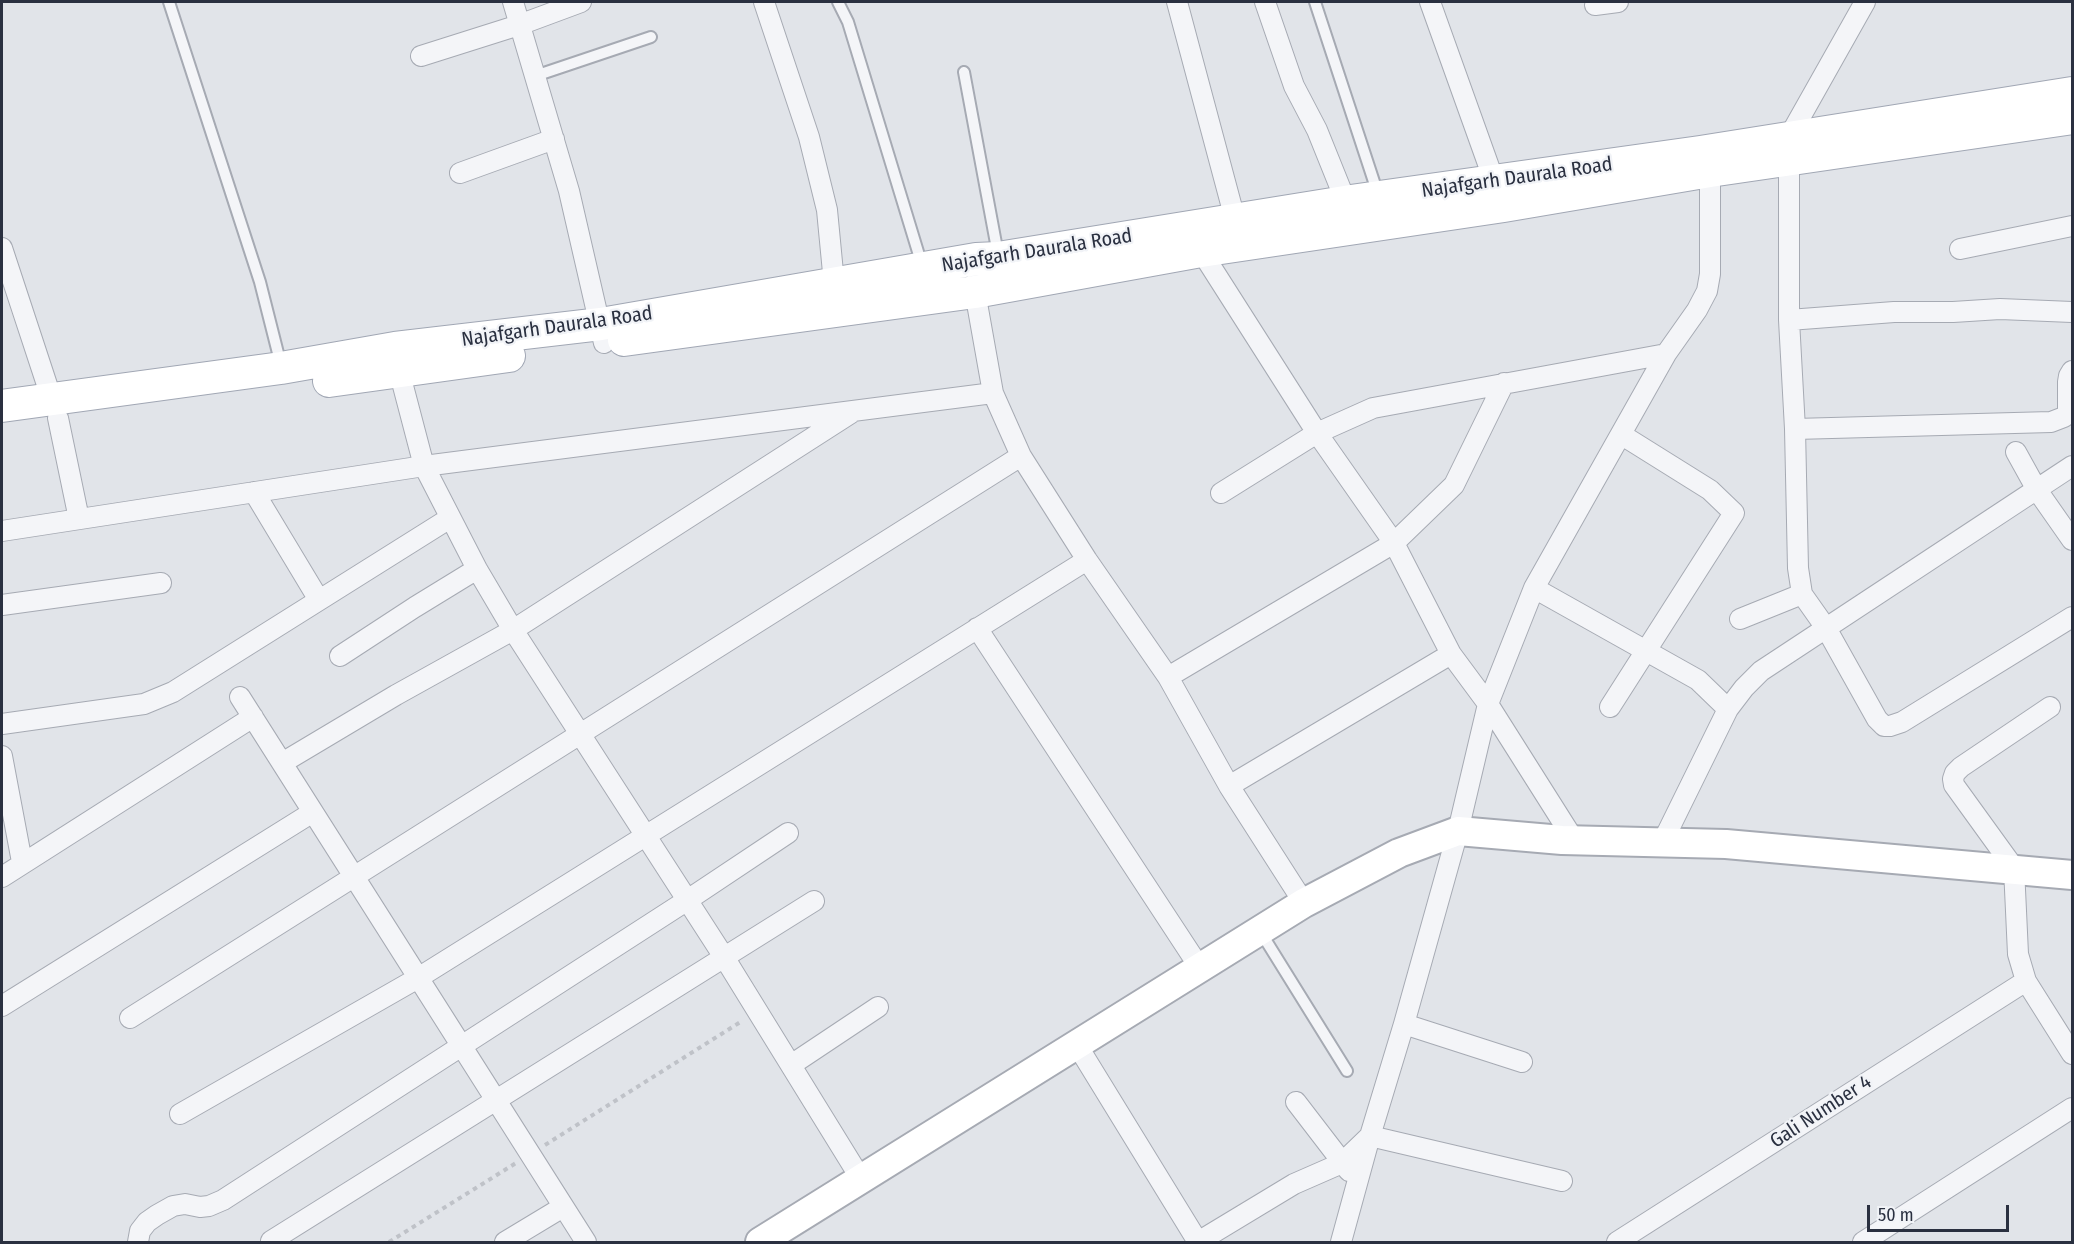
<!DOCTYPE html>
<html>
<head>
<meta charset="utf-8">
<style>
	body { margin:0 }
	#map { position:relative; width:2074px; height:1244px; overflow:hidden; background:#e1e4e9; font-family:"Fira Sans Condensed",sans-serif }
	canvas { display:block }
	.frame { position:absolute; inset:0; border:3px solid #2a3040; pointer-events:none }
	.scale { position:absolute; left:1867px; top:1205px; width:142px; height:27px; box-sizing:border-box; border:3px solid #2a3040; border-top:0; padding-left:8px; font-size:18px; line-height:21px; white-space:nowrap; color:#2a3040; -webkit-text-stroke:4px #f1f3f7; paint-order:stroke }
</style>
</head>
<body>
<div id="map">
<canvas width="2074" height="1244"></canvas>
<div class="frame"></div>
<div class="scale">50 m</div>
</div>
<script>
const ctx = document.querySelector('canvas').getContext('2d');
ctx.lineJoin = 'round';
function poly(rows) {
  const path = new Path2D();
  for (const r of rows) {
    path.moveTo(r[0], r[1]);
    for (let i = 2; i < r.length; i += 2) path.lineTo(r[i], r[i + 1]);
  }
  return path;
}
function trace(path, color, width, dash) {
  ctx.strokeStyle = color;
  ctx.lineWidth = width;
  ctx.lineCap = dash ? 'butt' : 'round';
  ctx.setLineDash(dash || []);
  ctx.stroke(path);
}
function label(font, color, halo, rows, align = 'center') {
  ctx.font = font + ' "Fira Sans Condensed",sans-serif';
  ctx.lineWidth = 4.5;
  ctx.setLineDash([]);
  ctx.textBaseline = 'middle';
  ctx.strokeStyle = halo;
  ctx.fillStyle = color;
  for (const [text, x, y, turn = 0] of rows) {
    ctx.save();
    ctx.translate(x, y);
    ctx.rotate((+turn || 0) * Math.PI / 180);
    ctx.textAlign = isNaN(turn) ? turn : align;
    if (halo) ctx.strokeText(text, 0, 0);
    ctx.fillText(text, 0, 0);
    ctx.restore();
  }
}
const lane = poly([
	[169,2,260,282,281,365],
	[838,2,848,22,922,265],
	[1315,2,1378,194],
	[964,72,998,254],
	[535,76,651,37],
	[1260,931,1347,1071]
]);
const street = poly([
	[513,2,569,191,604,343],
	[764,2,809,137,827,210,834,283],
	[1177,2,1235,219],
	[1265,2,1294,86,1317,130,1346,202],
	[1430,2,1497,189],
	[1865,2,1789,137,1789,320,1795,429,1798,568,1802,594,1826,628,1877,719,1884,726,1890,726,1902,722,2072,617],
	[1595,5,1618,2],
	[421,56,519,25,581,2],
	[460,173,554,139],
	[2,248,52,400],
	[1960,249,2072,226],
	[1201,251,1317,433,1394,543,1451,654,1488,704,1574,840],
	[975,283,975,292,993,393,1021,456,1087,560,1168,677,1229,786,1304,903],
	[1789,320,1894,312,1953,312,2000,309,2072,312],
	[397,363,424,466,477,569,513,630,724,957,861,1179],
	[58,418,79,519],
	[1795,429,2051,422,2064,417,2068,412,2068,382,2069,376,2072,371],
	[2016,452,2037,490,2072,540],
	[254,492,319,600],
	[1221,493,1317,433,1373,408,1666,354],
	[2,531,424,466,993,393],
	[1534,588,1698,680,1728,709],
	[2,605,161,583],
	[1740,619,1802,594],
	[977,628,1200,968],
	[340,656,415,607,477,569],
	[1168,677,1394,543,1454,485,1504,383],
	[240,697,586,1242],
	[1610,707,1734,513,1710,490,1622,435],
	[2050,707,1961,767,1955,773,1953,779,1954,785,2014,868,2018,954,2026,981,2072,1054],
	[2,724,144,704,173,692,450,518],
	[2,756,22,862],
	[282,763,396,695,513,630,851,413],
	[1229,786,1451,654],
	[1663,841,1728,709,1744,688,1761,671,2072,466],
	[2,877,253,717],
	[2,1006,313,812],
	[130,1018,1021,456],
	[1404,1024,1522,1062],
	[1077,1045,1198,1242,1294,1184,1342,1163,1370,1136,1562,1181],
	[791,1065,878,1007],
	[1296,1102,1349,1171],
	[180,1114,418,978,1087,560],
	[271,1241,814,901],
	[138,1242,140,1231,147,1222,157,1215,173,1206,185,1204,200,1207,209,1206,223,1200,686,901,788,833],
	[505,1242,563,1207],
	[1341,1242,1370,1136,1404,1024,1458,831,1488,704,1534,588,1666,354,1697,310,1707,291,1710,274,1710,171],
	[1617,1242,2026,981],
	[1863,1242,2072,1108]
]);
const secondary = poly([
	[760,1242,1304,903,1399,853,1458,831,1562,840,1726,844,2072,875]
]);
const primary = poly([
	[624,340,975,292,1201,251,1504,206,1710,171,2072,118],
	[329,381,509,356],
	[2,406,281,368,395,348,601,324,976,259,998,258,1351,201,1700,152,2072,93]
]);
trace(lane, '#a6aab3', 14);
trace(street, '#a6aab3', 22);
trace(secondary, '#a6aab3', 32);
trace(primary, '#a1a7b4', 34);
trace(poly([
	[545,1145,742,1021],
	[389,1242,516,1163]
]), '#bfc2c8', 4, [4.5, 4.5]);
trace(lane, '#f4f5f8', 10);
trace(street, '#f4f5f8', 20);
trace(secondary, '#fff', 28);
trace(primary, '#fff', 32);
label('20px', '#2a3040', '#f1f3f7', [
	["Najafgarh Daurala Road",1517,178,-8],
	["Najafgarh Daurala Road",1037,251,-9],
	["Najafgarh Daurala Road",557,327,-8],
	["Gali Number 4",1821,1112,-33]
]);
</script>
</body>
</html>
